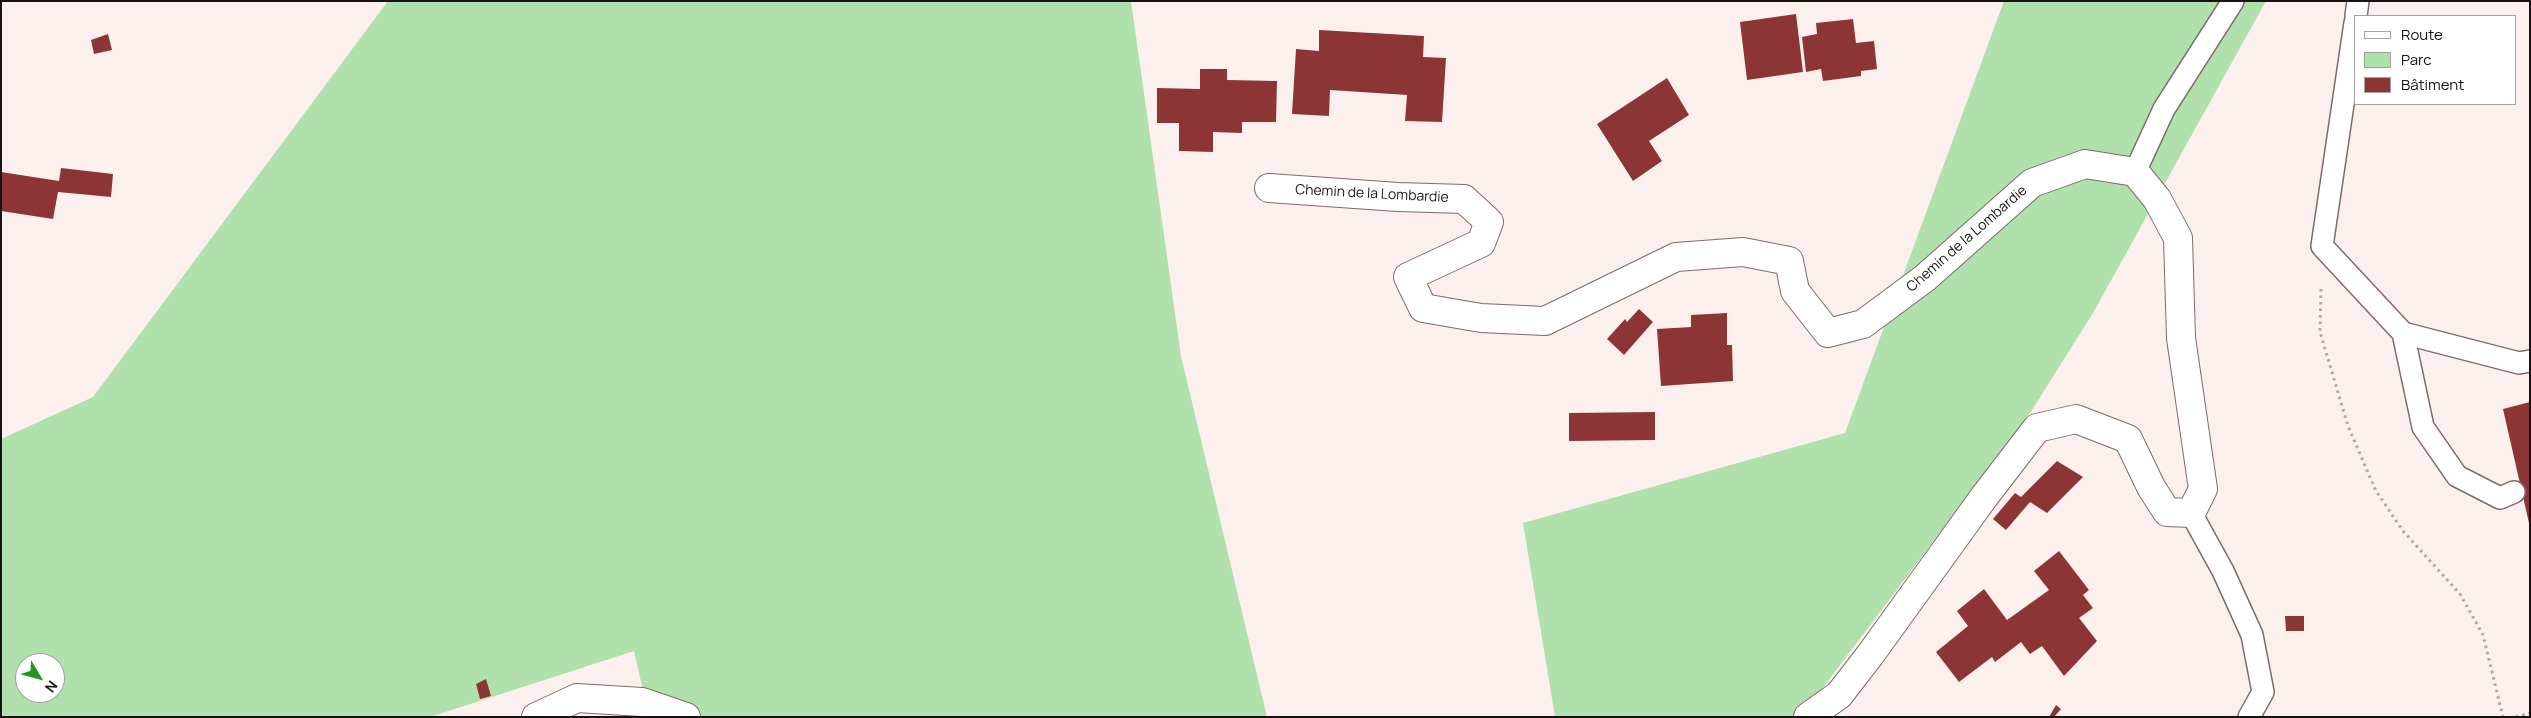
<!DOCTYPE html>
<html>
<head>
<meta charset="utf-8">
<style>
	body { margin:0 }
	#map { position:relative; width:2531px; height:718px; overflow:hidden; background:#fcf0ef; font-family:Manrope,sans-serif }
	canvas { display:block }
	.frame { position:absolute; inset:0; border:2px solid #191212; pointer-events:none }
	.legend { position:absolute; left:2354px; top:15px; width:162px; height:90px; box-sizing:border-box; background:#fff; border:1px solid #a3a0a0; margin:0; padding:6px 9px; list-style:none; font-size:15px; color:#191212 }
	.legend li { display:flex; align-items:center; gap:10px; height:25px }
	.legend b { width:25px; border:1px solid #a3a0a0 }
	.north { position:absolute; left:15px; top:653px; width:50px; height:50px; box-sizing:border-box; background:#fff; border:1px solid #a3a0a0; border-radius:50%; rotate:127deg; font-size:14px; font-weight:700; line-height:20px; text-align:center; color:#191212 }
	.north::after { content:''; display:block; margin:auto; width:18px; height:22px; background:#239522; clip-path:polygon(50% 0,100% 100%,50% 72%,0 100%) }
</style>
</head>
<body>
<div id="map">
<canvas width="2531" height="718"></canvas>
<div class="frame"></div>
<ul class="legend">
<li><b style="height:6px;background:#fff"></b>Route</li>
<li><b style="height:14px;background:#b0e0ac"></b>Parc</li>
<li><b style="height:14px;background:#8d3535"></b>Bâtiment</li>
</ul>
<div class="north">N</div>
</div>
<script>
const ctx = document.querySelector('canvas').getContext('2d');
ctx.lineJoin = 'round';
function paint(path, color) {
  ctx.fillStyle = color;
  ctx.fill(path, 'evenodd');
}
function poly(rows) {
  const path = new Path2D();
  for (const r of rows) {
    path.moveTo(r[0], r[1]);
    for (let i = 2; i < r.length; i += 2) path.lineTo(r[i], r[i + 1]);
  }
  return path;
}
function trace(path, color, width, dash) {
  ctx.strokeStyle = color;
  ctx.lineWidth = width;
  ctx.lineCap = dash ? 'butt' : 'round';
  ctx.setLineDash(dash || []);
  ctx.stroke(path);
}
function label(font, color, halo, rows, align = 'center') {
  ctx.font = font + ' Manrope,sans-serif';
  ctx.lineWidth = 5;
  ctx.setLineDash([]);
  ctx.textBaseline = 'middle';
  ctx.strokeStyle = halo;
  ctx.fillStyle = color;
  for (const [text, x, y, turn = 0] of rows) {
    ctx.save();
    ctx.translate(x, y);
    ctx.rotate((+turn || 0) * Math.PI / 180);
    ctx.textAlign = isNaN(turn) ? turn : align;
    if (halo) ctx.strokeText(text, 0, 0);
    ctx.fillText(text, 0, 0);
    ctx.restore();
  }
}
paint(poly([
	[388,1,1131,1,1181,356,1267,717,649,717,634,651,430,717,1,717,1,439,93,397],
	[25,663,55,663,55,693,25,693],
	[2004,1,2266,1,2093,313,2032,410,1801,717,1555,717,1523,523,1845,433]
]), '#b0e0ac');
paint(poly([
	[1796,14,1803,72,1747,80,1740,22],
	[1853,19,1856,43,1874,41,1877,69,1861,71,1861,76,1823,81,1821,69,1806,72,1802,37,1817,34,1816,23],
	[1319,30,1424,36,1423,57,1446,58,1442,122,1405,121,1407,95,1330,90,1329,116,1292,114,1296,49,1319,51],
	[108,34,112,50,94,54,91,40],
	[1200,69,1227,69,1227,80,1277,81,1276,122,1242,122,1242,133,1213,132,1213,152,1179,151,1179,123,1157,123,1157,88,1200,89],
	[1667,78,1689,115,1649,141,1662,161,1633,181,1597,124],
	[61,168,113,174,111,197,58,192,53,219,1,211,1,172,59,181],
	[1639,309,1653,322,1624,355,1607,339,1625,319,1627,322],
	[1727,313,1727,345,1732,345,1733,381,1661,386,1657,329,1691,327,1691,315],
	[2530,402,2530,523,2529,523,2503,409],
	[1655,412,1655,440,1569,441,1569,413],
	[2057,461,2083,477,2047,513,2030,502,2006,530,1993,519,2015,493,2021,497],
	[2059,551,2089,590,2083,595,2093,608,2079,618,2097,641,2064,676,2042,646,2030,654,2021,642,1995,662,1992,657,1959,682,1936,652,1968,626,1957,611,1984,589,2007,620,2049,590,2034,571],
	[2285,616,2304,616,2304,631,2286,631],
	[486,679,491,696,480,699,476,684],
	[2056,705,2061,709,2054,717,2049,717]
]), '#8d3535');
const service = poly([
	[2356,16,2358,1],
	[2355,23,2322,246,2403,333,2519,363,2530,361],
	[2135,172,2164,109,2233,1],
	[2403,333,2423,427,2457,476,2500,498,2514,492],
	[2191,513,2223,571,2252,635,2263,692,2249,717]
]);
const minor = poly([
	[1269,188,1398,197,1464,199,1489,222,1481,243,1408,277,1423,308,1481,318,1545,321,1676,257,1743,252,1789,261,1795,291,1828,333,1863,324,1925,278,2032,183,2085,164,2135,172,2157,199,2178,238,2181,338,2203,489,2191,513,2167,512,2151,487,2128,439,2076,419,2037,428,1984,497,1870,655,1839,695,1808,717],
	[536,717,577,698,642,702,686,717]
]);
trace(service, '#7d6b6a', 24);
trace(minor, '#7d6b6a', 30);
trace(poly([
	[2321,289,2320,332,2348,426,2376,491,2403,531,2460,594,2483,635,2503,717],
	[2516,717,2530,713]
]), '#b0a5a5', 3, [2.5, 4]);
trace(service, '#fff', 21);
trace(minor, '#fff', 28);
label('14px', '#191212', '#fff', [
	["Chemin de la Lombardie",1372,194,3],
	["Chemin de la Lombardie",1967,239,-41]
]);
</script>
</body>
</html>
